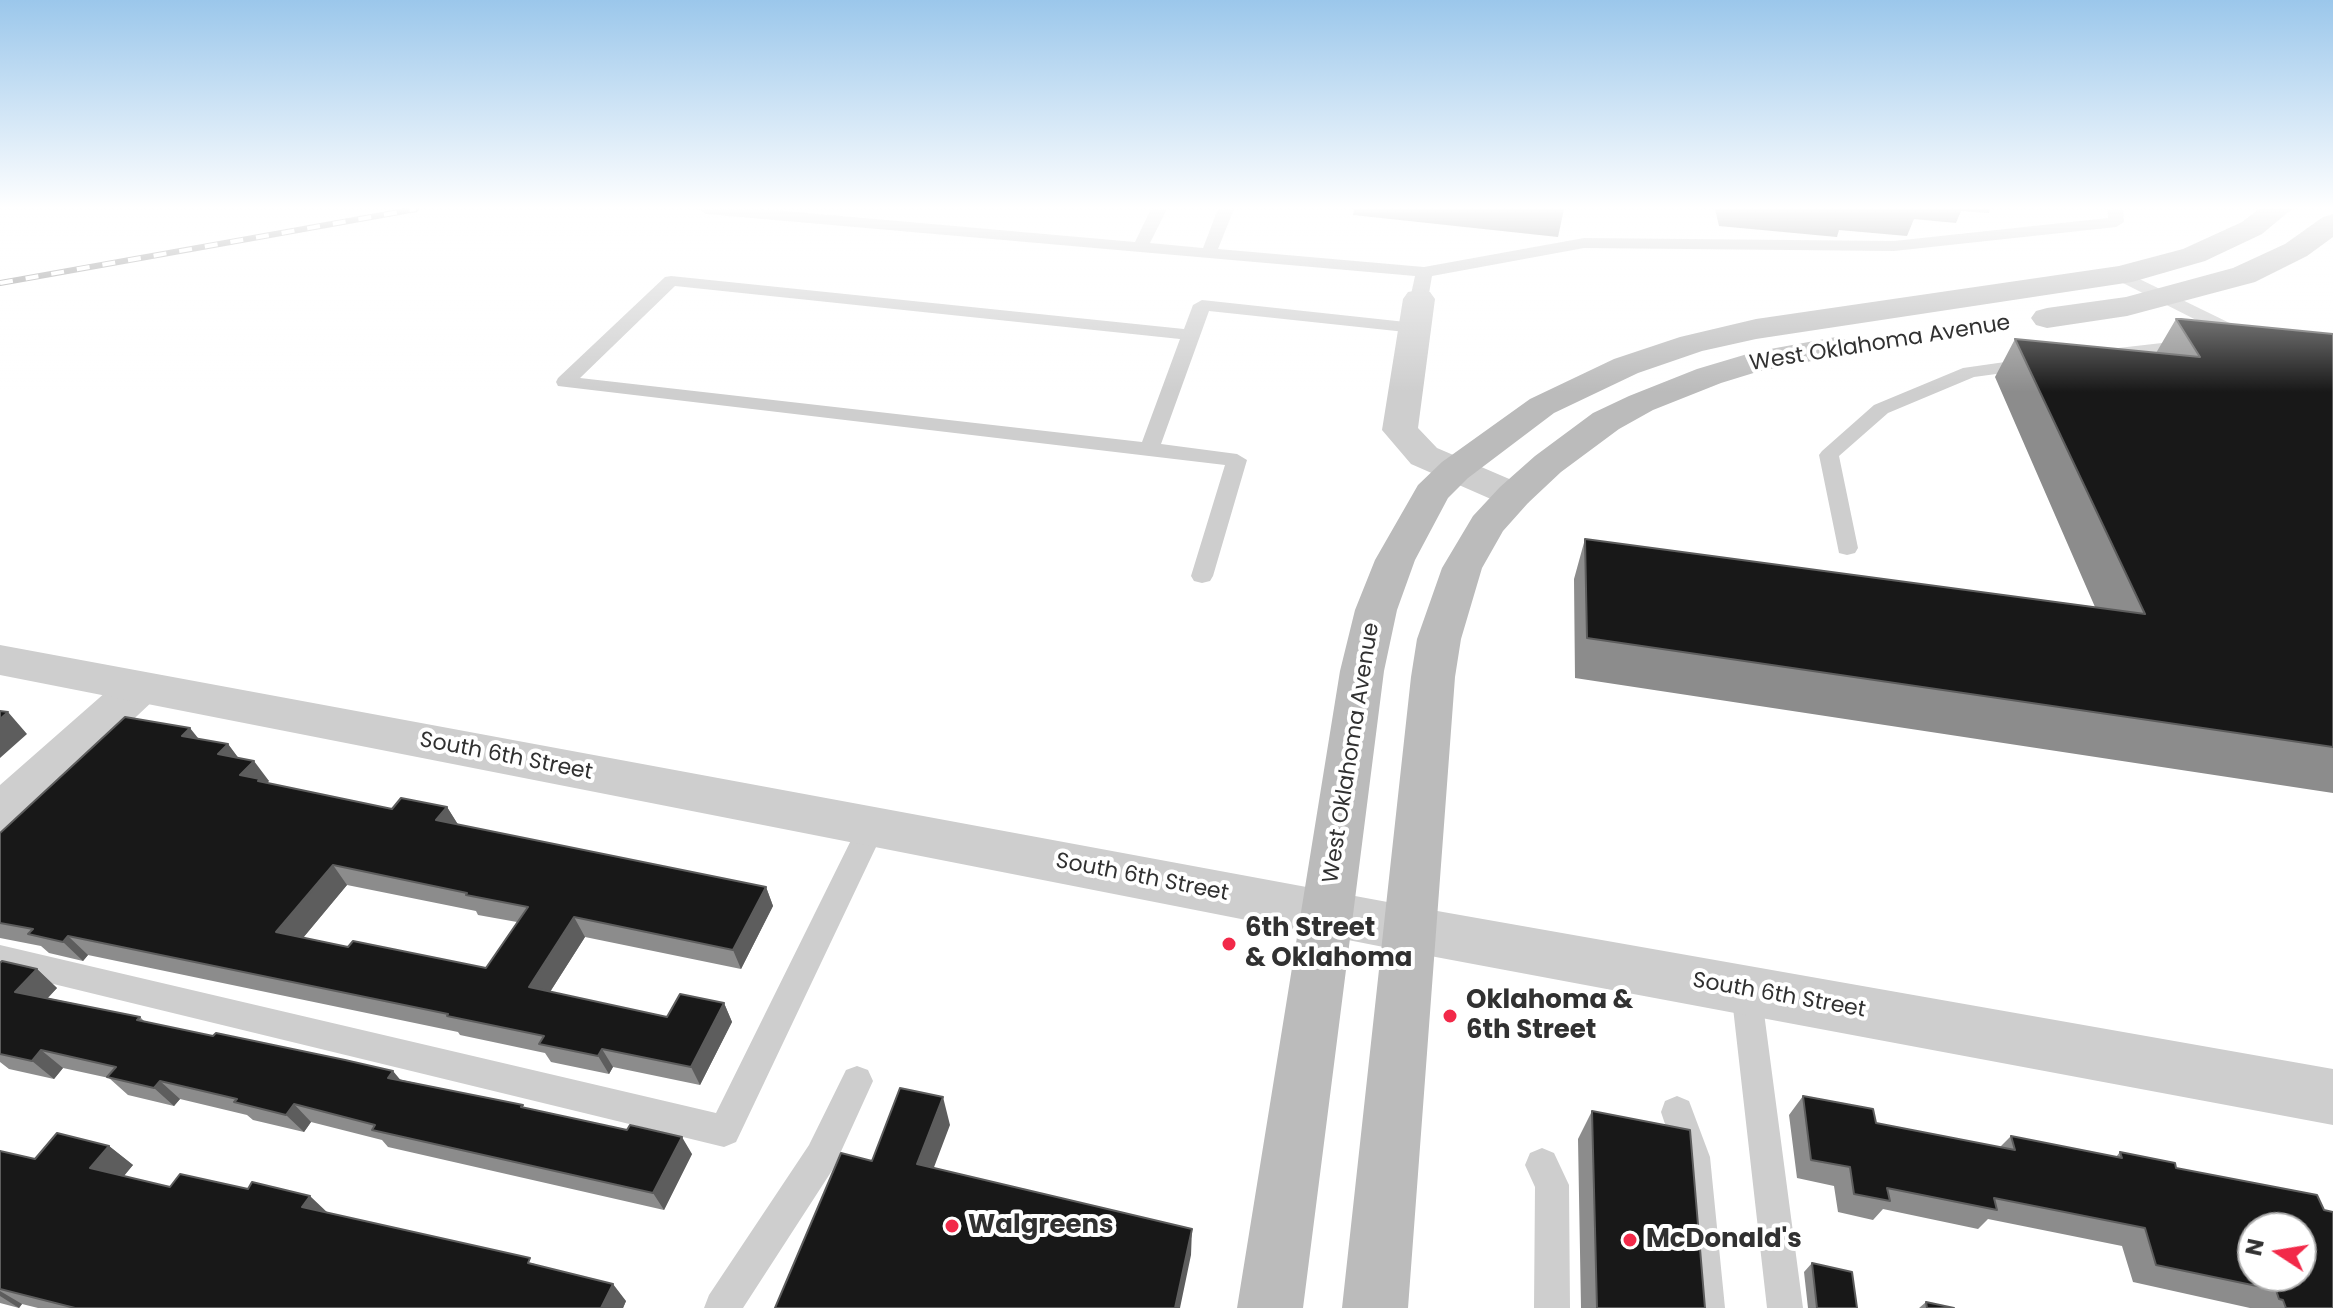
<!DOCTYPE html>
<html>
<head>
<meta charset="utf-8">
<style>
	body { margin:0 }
	#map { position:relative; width:2333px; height:1308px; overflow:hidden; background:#fff; font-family:Poppins,sans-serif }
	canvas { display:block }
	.north { position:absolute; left:2237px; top:1212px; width:80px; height:80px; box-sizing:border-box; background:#fff; border:2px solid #adadad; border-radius:50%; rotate:282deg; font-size:22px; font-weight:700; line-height:32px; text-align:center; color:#313131 }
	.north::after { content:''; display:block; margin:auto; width:28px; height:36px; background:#f22949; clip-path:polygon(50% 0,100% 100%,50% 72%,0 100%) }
</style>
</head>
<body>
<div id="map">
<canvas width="2333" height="1308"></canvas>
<div class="north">N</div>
</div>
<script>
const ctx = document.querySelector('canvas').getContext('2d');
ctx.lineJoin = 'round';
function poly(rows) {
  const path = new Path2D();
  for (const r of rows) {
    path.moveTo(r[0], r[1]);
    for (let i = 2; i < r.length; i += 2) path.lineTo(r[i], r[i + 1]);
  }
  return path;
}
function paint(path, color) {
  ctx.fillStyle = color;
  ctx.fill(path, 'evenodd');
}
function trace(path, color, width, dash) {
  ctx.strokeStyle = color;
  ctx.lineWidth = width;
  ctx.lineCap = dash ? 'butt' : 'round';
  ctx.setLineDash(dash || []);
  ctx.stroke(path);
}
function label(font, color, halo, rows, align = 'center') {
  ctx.font = font + ' Poppins,sans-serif';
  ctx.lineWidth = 8;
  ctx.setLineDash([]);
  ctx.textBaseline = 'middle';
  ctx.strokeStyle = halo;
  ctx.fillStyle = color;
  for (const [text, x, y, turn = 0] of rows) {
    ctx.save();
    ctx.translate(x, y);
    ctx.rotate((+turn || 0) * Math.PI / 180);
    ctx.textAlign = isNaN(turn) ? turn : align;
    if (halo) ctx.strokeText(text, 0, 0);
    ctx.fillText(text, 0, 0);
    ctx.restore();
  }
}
paint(poly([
	[698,209,762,209,1135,242,1151,209,1167,209,1150,243,1203,248,1218,209,1234,209,1218,249,1424,267,1584,238,1894,241,2108,218,2107,209,2123,209,2124,222,2116,227,1894,251,1584,248,1432,276,1428,299,1419,304,1410,299,1415,276,706,214,698,209],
	[2121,270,2246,331,2249,335,2246,339,2234,339,2115,279,2113,275,2115,271,2121,270],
	[671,276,1184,329,1193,305,1202,300,1415,323,1424,328,1415,333,1209,311,1161,444,1237,454,1247,460,1213,576,1210,581,1202,583,1194,581,1191,576,1225,465,558,386,556,382,558,378,665,277,671,276],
	[675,286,1180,339,1142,442,580,378,675,286],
	[2188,340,2197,345,2194,349,2101,360,2092,355,2101,350,2188,340],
	[2033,358,2042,364,2040,368,1974,377,1888,413,1839,456,1858,548,1855,553,1847,555,1839,553,1819,455,1822,451,1874,405,1963,368,2033,358],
	[872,815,882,818,886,826,736,1142,724,1147,0,971,0,945,716,1113,862,818,872,815],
	[1746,977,1757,981,1761,990,1803,1308,1767,1308,1731,990,1735,981,1746,977],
	[857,1066,868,1070,873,1081,833,1169,743,1308,704,1308,709,1295,809,1145,846,1070,857,1066],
	[1677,1096,1689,1101,1710,1157,1725,1308,1689,1308,1676,1157,1661,1112,1665,1101,1677,1096],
	[1542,1148,1554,1153,1569,1185,1570,1308,1534,1308,1535,1187,1525,1165,1530,1153,1542,1148]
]), '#cecece');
paint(poly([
	[1419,290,1430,292,1435,299,1418,428,1437,448,1528,487,1533,495,1528,503,1514,507,1500,503,1411,464,1382,430,1403,299,1408,292,1419,290],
	[139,672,155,677,162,688,155,699,18,828,0,833,0,785,123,677,139,672]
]), '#cecece');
paint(poly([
	[0,645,1409,906,2333,1069,2333,1125,1409,952,0,675,0,645]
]), '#cecece');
paint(poly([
	[2259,209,2292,209,2262,234,2205,261,2132,282,1756,339,1702,351,1638,373,1554,413,1468,478,1448,498,1415,560,1397,610,1384,671,1303,1308,1237,1308,1340,671,1355,610,1375,560,1418,485,1442,462,1530,399,1614,359,1680,337,1756,319,2119,266,2183,249,2242,222,2259,209],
	[2333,214,2333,237,2307,256,2255,282,2127,316,2047,328,2036,325,2031,318,2036,311,2047,308,2126,297,2233,268,2285,244,2323,217,2333,214],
	[1836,337,1848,340,1853,347,1848,354,1760,371,1721,383,1653,410,1619,429,1561,472,1528,503,1503,531,1482,568,1461,639,1455,677,1408,1308,1342,1308,1411,677,1417,639,1442,568,1473,516,1500,487,1535,456,1593,413,1629,396,1697,369,1754,352,1836,337]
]), '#bbb');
const rail = poly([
	[0,283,416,209]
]);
trace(rail, '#868686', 6);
trace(rail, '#fff', 4, [13]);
paint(poly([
	[1354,209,1564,209,1558,237,1353,215],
	[1715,209,1990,209,1989,213,1961,211,1956,223,1914,219,1907,236,1839,230,1837,237,1719,226],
	[2176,319,2333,334,2333,793,1575,678,1574,579,1585,539,2095,607,1995,377,2015,339,2156,353],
	[199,739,228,744,238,758,269,781,266,783,392,809,447,807,458,825,766,887,773,906,741,969,585,937,550,992,667,1017,724,1003,732,1022,700,1085,613,1067,609,1074,551,1062,545,1053,460,1035,458,1032,88,955,83,961,49,953,41,946,0,938,0,833],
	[347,885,476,911,478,915,517,922,486,968,348,947,303,938],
	[0,963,37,969,57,988,48,998,140,1017,144,1021,525,1108,692,1154,664,1210,388,1147,382,1140,311,1122,304,1132,253,1120,247,1115,180,1099,174,1106,128,1095,109,1078,63,1068,54,1079,9,1069,0,1062],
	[1803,1096,1876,1123,2000,1147,2011,1136,2116,1157,2120,1152,2176,1168,2333,1308,2250,1308,2133,1282,2122,1246,1988,1219,1978,1229,1883,1209,1873,1220,1838,1212,1834,1186,1797,1178,1789,1115],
	[1592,1111,1705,1308,1581,1308,1578,1139],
	[109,1146,133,1165,123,1176,170,1187,328,1213,535,1264,626,1301,623,1308,38,1308,22,1304,19,1308,0,1303,0,1151,35,1159],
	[1812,1263,1857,1308,1808,1308,1804,1272],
	[1926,1302,1954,1308,1919,1308]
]), '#8c8c8c');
paint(poly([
	[8,712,27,734,0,758,0,719],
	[190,728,206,748,182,736],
	[228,744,243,764,218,754],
	[254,761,269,781,265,785,240,775],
	[447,807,459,826,436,820],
	[333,865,347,885,292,951,276,932],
	[766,887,773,906,741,969,733,950],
	[574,917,585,937,541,1006,529,987],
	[68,936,88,955,83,961,63,942],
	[37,969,57,988,36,1010,15,992],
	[724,1003,732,1022,700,1085,691,1067],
	[602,1049,613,1067,609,1074,598,1056],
	[41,1050,63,1068,54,1079,32,1061],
	[393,1071,408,1089,388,1078],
	[160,1081,180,1099,174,1106,154,1088],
	[943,1097,950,1125,925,1191,917,1164],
	[294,1104,311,1122,304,1132,286,1115],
	[682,1137,692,1154,664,1210,653,1193],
	[109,1146,133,1165,115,1187,90,1168],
	[310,1196,329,1214,302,1207],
	[1192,1229,1191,1255,1180,1308,1175,1308],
	[613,1284,626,1301,623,1308,601,1308],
	[0,1291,22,1304,19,1308,0,1296]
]), '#5d5d5d');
const building = poly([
	[2176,319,2181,319,2333,334,2333,747,1587,638,1585,539,2145,614,2015,339,2200,357,2176,319],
	[0,711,8,712,0,719,0,711],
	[125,717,190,728,182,736,228,744,218,754,254,761,240,775,260,779,258,781,392,809,401,798,447,807,436,820,766,887,733,950,574,917,529,987,667,1017,680,994,724,1003,691,1067,602,1049,598,1056,539,1044,544,1036,447,1016,448,1014,68,936,63,942,28,934,33,929,0,923,0,833,125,717],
	[333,865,467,893,466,895,528,907,486,968,353,941,348,947,276,932,333,865],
	[2,961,37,969,15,992,140,1017,137,1020,213,1036,216,1033,345,1060,393,1071,388,1078,523,1105,521,1107,627,1130,630,1125,682,1137,653,1193,372,1130,375,1125,294,1104,286,1115,234,1102,237,1099,160,1081,154,1088,107,1077,116,1067,41,1050,32,1061,0,1054,0,963,2,961],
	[900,1088,943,1097,917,1164,1192,1229,1175,1308,775,1308,841,1153,872,1161,900,1088],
	[1803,1096,1873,1109,1876,1123,2015,1150,2011,1136,2122,1158,2120,1152,2175,1163,2176,1168,2317,1195,2324,1210,2333,1212,2333,1308,2286,1308,2283,1300,2279,1299,2276,1290,2156,1265,2145,1228,1994,1198,1997,1210,1887,1188,1890,1201,1854,1194,1850,1167,1811,1160,1803,1096],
	[2253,1228,2301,1228,2301,1276,2253,1276,2253,1228],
	[1592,1111,1690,1130,1705,1308,1597,1308,1592,1111],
	[57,1133,109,1146,90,1168,170,1187,180,1174,248,1189,252,1182,310,1196,302,1207,530,1258,528,1263,613,1284,601,1308,75,1308,0,1289,0,1151,35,1159,57,1133],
	[1812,1263,1852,1272,1857,1308,1817,1308,1812,1263],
	[1926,1302,1954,1308,1927,1308,1926,1302]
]);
paint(building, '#181818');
trace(building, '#5d5d5d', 2);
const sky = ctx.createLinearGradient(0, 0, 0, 392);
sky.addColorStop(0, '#9bc7eb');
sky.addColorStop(0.53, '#fff');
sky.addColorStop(1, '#ffffff00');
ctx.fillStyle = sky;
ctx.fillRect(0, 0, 2333, 392);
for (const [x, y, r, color] of [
	[1229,944,8,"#f22949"],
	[1450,1016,8,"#f22949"],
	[952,1226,8,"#f22949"],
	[1630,1240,8,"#f22949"]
]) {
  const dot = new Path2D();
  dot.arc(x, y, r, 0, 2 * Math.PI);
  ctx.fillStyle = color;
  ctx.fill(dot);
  trace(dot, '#fff', 3);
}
label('22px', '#313131', '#fff', [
	["West Oklahoma Avenue",1880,344,-9],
	["West Oklahoma Avenue",1352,753,-81],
	["South 6th Street",506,757,11],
	["South 6th Street",1142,878,11],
	["South 6th Street",1779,996,10]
]);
label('bold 26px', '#313131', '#fff', [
	["6th Street",1245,929],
	["& Oklahoma",1245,959],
	["Oklahoma &",1466,1001],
	["6th Street",1466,1031],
	["Walgreens",968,1226],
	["McDonald's",1646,1240]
], 'left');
</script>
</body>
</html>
